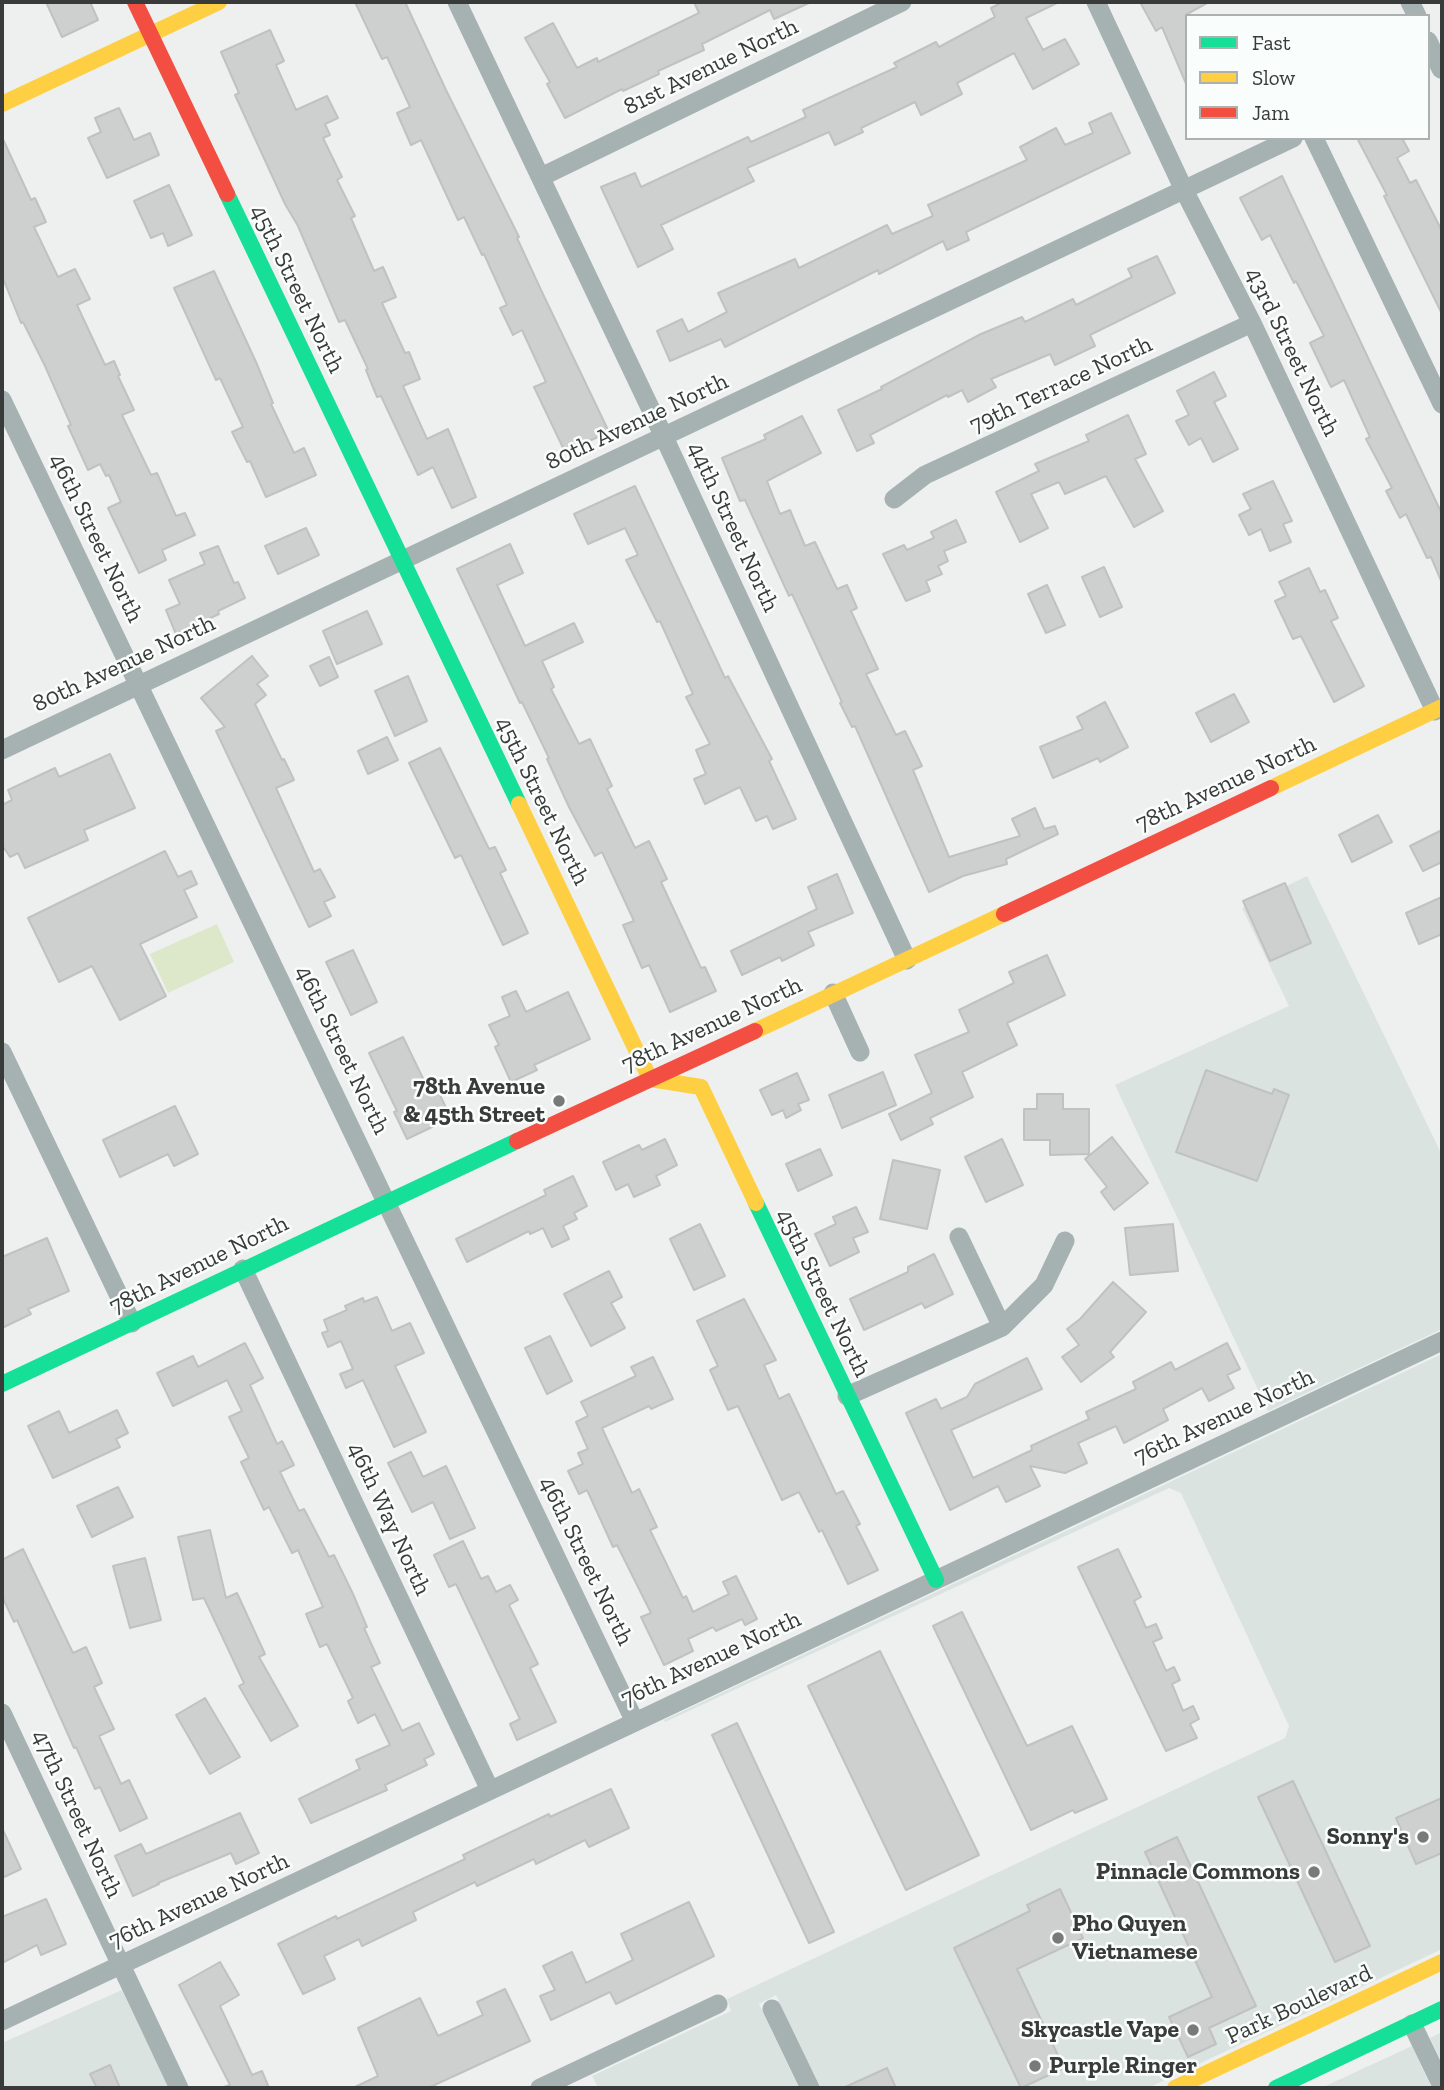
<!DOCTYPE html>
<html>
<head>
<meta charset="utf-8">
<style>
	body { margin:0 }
	#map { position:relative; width:1444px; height:2090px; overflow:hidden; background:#edf0ef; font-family:"Zilla Slab",serif }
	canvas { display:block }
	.frame { position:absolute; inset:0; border:4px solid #393b3a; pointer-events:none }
	.legend { position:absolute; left:1185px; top:14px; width:245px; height:126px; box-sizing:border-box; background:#f9fefc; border:2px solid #acb0ae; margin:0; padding:9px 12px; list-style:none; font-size:21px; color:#393b3a }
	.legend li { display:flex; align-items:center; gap:14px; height:35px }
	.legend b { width:35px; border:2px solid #acb0ae }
</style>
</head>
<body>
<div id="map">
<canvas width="1444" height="2090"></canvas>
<div class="frame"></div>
<ul class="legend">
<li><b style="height:9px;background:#16e098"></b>Fast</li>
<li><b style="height:9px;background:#ffcf43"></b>Slow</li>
<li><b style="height:9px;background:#f24e42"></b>Jam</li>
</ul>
</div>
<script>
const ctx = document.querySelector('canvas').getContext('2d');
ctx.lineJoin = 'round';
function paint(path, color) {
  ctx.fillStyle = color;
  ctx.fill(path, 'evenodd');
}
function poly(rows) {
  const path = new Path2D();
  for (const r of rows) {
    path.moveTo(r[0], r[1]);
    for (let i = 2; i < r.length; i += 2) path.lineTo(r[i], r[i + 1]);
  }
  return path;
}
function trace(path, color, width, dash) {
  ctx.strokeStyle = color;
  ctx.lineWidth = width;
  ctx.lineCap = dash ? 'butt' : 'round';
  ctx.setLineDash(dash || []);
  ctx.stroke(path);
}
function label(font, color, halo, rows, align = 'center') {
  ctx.font = font + ' "Zilla Slab",serif';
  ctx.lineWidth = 5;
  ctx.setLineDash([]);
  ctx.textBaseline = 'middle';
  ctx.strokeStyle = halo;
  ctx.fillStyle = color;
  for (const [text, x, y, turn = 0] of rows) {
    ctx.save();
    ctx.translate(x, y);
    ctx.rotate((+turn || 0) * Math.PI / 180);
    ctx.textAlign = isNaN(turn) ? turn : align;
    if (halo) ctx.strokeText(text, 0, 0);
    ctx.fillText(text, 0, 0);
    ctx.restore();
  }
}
paint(poly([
	[1307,876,1442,1155,1442,1329,1152,1466,1268,1411,1115,1085,1289,1006,1242,908],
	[1442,1354,1442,1949,1148,2088,820,2088,776,1995,759,2004,799,2088,596,2088,598,2087,592,2076,731,2011,727,1999,1285,1738,1289,1726,1181,1493,1169,1488,665,1722,664,1720],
	[122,1990,169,2088,2,2088,2,2043],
	[1442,2032,1442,2063,1430,2038],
	[1412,2046,1432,2088,1321,2088]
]), '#dbe3e0');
paint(poly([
	[217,924,234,962,168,993,150,954]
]), '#dde8ca');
const building = poly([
	[46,2,90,2,98,20,62,37,46,2],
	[355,2,405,2,446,90,519,237,517,238,541,290,609,432,565,452,534,387,546,382,522,330,513,335,500,308,507,305,484,254,482,255,464,217,458,220,421,140,411,145,397,113,410,107,387,57,382,59,355,2],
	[694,2,811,2,774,19,770,10,702,44,704,50,658,71,659,74,623,91,622,89,565,118,547,84,550,82,525,38,553,23,577,68,597,58,598,62,699,13,694,2],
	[1003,2,1059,2,1026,18,1043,50,1065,39,1079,64,1033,89,1014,53,957,83,962,94,921,115,915,102,861,128,863,132,835,145,829,132,747,168,754,181,661,225,673,249,638,267,601,187,635,173,641,187,748,137,751,142,806,117,803,110,897,67,894,63,936,42,939,47,995,17,991,8,1003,2],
	[1140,2,1209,2,1187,14,1187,86,1162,27,1156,31,1140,2],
	[270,30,284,61,276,65,296,110,327,96,338,118,325,124,330,135,323,138,342,177,337,180,355,216,351,218,374,271,383,267,396,297,382,303,405,353,409,352,420,379,403,386,427,439,448,429,476,497,452,508,433,467,418,475,381,396,377,397,366,370,368,369,345,320,339,322,298,226,285,204,235,95,239,93,221,52,270,30],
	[119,108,134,140,150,133,159,155,107,178,88,138,101,132,95,118,119,108],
	[1111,113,1130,153,966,232,969,240,947,250,943,241,879,274,878,270,725,347,721,339,670,361,657,331,682,319,688,332,727,312,718,293,795,259,799,268,887,225,892,234,933,216,928,205,1027,160,1020,147,1056,128,1065,145,1093,133,1089,123,1111,113],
	[2,137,31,200,35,198,46,222,34,227,58,277,75,269,90,299,77,305,105,365,114,361,120,375,118,376,134,410,122,415,151,475,157,473,176,516,185,513,195,535,162,550,166,560,139,573,108,508,121,502,109,475,106,476,100,464,88,470,68,426,71,425,45,366,23,322,21,323,2,276,2,137],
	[1357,138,1402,138,1409,151,1397,158,1410,183,1416,180,1442,231,1442,314,1384,196,1387,195,1357,138],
	[1282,176,1442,514,1442,583,1431,557,1427,558,1406,514,1400,518,1386,491,1392,488,1366,439,1370,437,1344,380,1331,387,1310,343,1324,336,1296,281,1294,283,1270,235,1262,240,1240,198,1282,176],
	[169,185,192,235,168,246,163,233,151,238,134,201,169,185],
	[1157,256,1175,293,1090,335,1095,346,1055,365,1050,354,991,379,996,387,968,402,962,390,948,397,947,395,870,435,874,443,857,451,838,410,882,389,881,387,981,334,1022,317,1025,322,1073,299,1076,305,1132,277,1128,269,1157,256],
	[214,271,256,362,273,403,271,404,294,453,304,448,316,475,266,497,250,461,247,462,232,432,243,427,220,378,216,380,174,288,214,271],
	[1214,372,1226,396,1214,402,1238,449,1213,462,1201,438,1189,445,1176,421,1189,415,1177,391,1214,372],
	[1128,415,1146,454,1135,459,1163,511,1134,527,1106,476,1065,494,1059,482,1031,494,1048,528,1020,542,996,492,1039,471,1035,464,1089,441,1086,435,1128,415],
	[802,416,821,453,767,481,780,514,790,510,805,546,815,542,837,589,847,585,857,608,851,611,878,669,866,674,896,735,905,731,922,766,913,770,949,857,1020,836,1012,819,1035,808,1044,829,1055,826,1058,834,1006,859,1007,864,963,876,929,892,855,726,852,727,840,703,842,702,792,594,789,596,745,500,740,501,722,458,766,439,764,435,802,416],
	[1273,481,1292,521,1283,524,1291,542,1270,551,1261,529,1249,535,1239,515,1251,509,1243,494,1273,481],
	[635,486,725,678,728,676,772,759,769,761,796,819,773,829,767,816,756,821,740,787,705,804,694,779,706,774,696,750,710,744,686,697,693,694,660,621,657,622,626,560,638,555,625,528,588,544,574,514,635,486],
	[956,520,966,542,944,551,948,561,938,566,942,574,926,581,930,591,906,601,883,554,904,545,907,550,934,538,931,532,956,520],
	[306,528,319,555,278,574,265,546,306,528],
	[510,544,523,573,497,585,525,646,574,623,583,642,542,661,554,687,551,689,579,744,590,739,612,786,607,789,635,848,649,841,667,879,661,882,701,968,705,967,716,991,670,1012,649,965,642,968,623,925,634,921,602,852,595,856,569,807,547,759,549,758,522,702,520,703,457,569,510,544],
	[218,546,234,583,238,582,245,598,218,611,219,614,176,634,166,610,180,604,169,580,205,564,200,553,218,546],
	[1104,567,1122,607,1100,617,1082,577,1104,567],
	[1309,568,1320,592,1325,590,1338,618,1331,621,1364,686,1334,702,1301,636,1293,639,1275,601,1286,596,1279,582,1309,568],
	[1047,585,1065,625,1046,633,1028,594,1047,585],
	[367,611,382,644,337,664,323,631,367,611],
	[252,656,268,676,257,684,266,695,255,704,282,760,284,759,294,780,276,788,314,872,320,869,335,897,324,902,331,916,309,927,216,731,225,727,201,698,252,656],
	[329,657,338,677,320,686,310,666,329,657],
	[408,676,427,721,395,736,375,691,408,676],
	[1234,694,1249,722,1211,742,1196,713,1234,694],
	[1105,702,1128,747,1100,762,1098,758,1053,778,1040,747,1083,729,1077,717,1105,702],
	[387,737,398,760,368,774,358,751,387,737],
	[440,748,489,849,495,847,506,870,500,873,528,933,503,945,461,855,455,858,409,763,440,748],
	[110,754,135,808,84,830,88,840,25,868,18,853,10,857,2,845,2,805,12,800,8,790,55,768,59,777,110,754],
	[1378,815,1392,842,1352,862,1339,835,1378,815],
	[1442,830,1442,862,1423,871,1410,846,1442,830],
	[165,851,178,877,191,871,197,884,184,890,197,917,140,944,166,996,120,1020,92,966,59,982,28,918,165,851],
	[837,874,853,913,808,932,814,945,782,961,780,957,742,975,731,951,817,909,808,887,837,874],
	[1285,883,1311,943,1270,961,1243,901,1285,883],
	[1442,897,1442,934,1419,944,1406,913,1442,897],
	[353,950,377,1002,351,1015,326,962,353,950],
	[1047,955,1065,995,1007,1023,1017,1045,962,1072,973,1097,930,1118,933,1124,901,1140,889,1114,932,1093,915,1055,969,1032,959,1010,1014,983,1009,972,1047,955],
	[516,991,526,1012,568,992,590,1039,534,1065,537,1070,511,1082,495,1047,499,1045,489,1025,510,1016,502,997,516,991],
	[403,1037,431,1095,438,1091,451,1118,407,1139,394,1112,397,1111,369,1053,403,1037],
	[1206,1070,1272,1094,1274,1089,1289,1095,1257,1181,1176,1152,1206,1070],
	[883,1072,896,1105,842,1128,829,1095,883,1072],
	[797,1073,809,1100,798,1104,801,1110,786,1118,783,1110,772,1115,760,1090,797,1073],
	[1037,1094,1063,1094,1063,1109,1089,1109,1089,1154,1050,1155,1050,1140,1024,1140,1024,1109,1037,1109,1037,1094],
	[175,1106,198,1154,174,1166,168,1154,120,1177,103,1140,175,1106],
	[1112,1137,1148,1183,1114,1210,1101,1192,1107,1187,1085,1159,1112,1137],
	[665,1139,677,1165,656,1176,660,1185,634,1197,628,1184,616,1190,603,1162,639,1145,642,1150,665,1139],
	[1002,1139,1023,1185,986,1202,965,1157,1002,1139],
	[820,1149,832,1175,798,1191,786,1164,820,1149],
	[893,1160,940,1170,927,1229,880,1219,893,1160],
	[573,1176,587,1206,574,1213,577,1219,563,1226,569,1239,552,1247,543,1228,530,1234,529,1231,467,1262,456,1239,546,1195,544,1190,573,1176],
	[856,1207,868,1232,853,1238,859,1252,830,1266,815,1234,836,1224,833,1217,856,1207],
	[700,1224,725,1276,694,1290,670,1239,700,1224],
	[1173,1224,1178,1271,1130,1275,1125,1228,1173,1224],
	[47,1238,69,1291,28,1309,31,1314,2,1328,2,1257,47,1238],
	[934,1254,953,1294,925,1308,922,1303,864,1330,850,1299,908,1272,908,1267,934,1254],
	[609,1271,622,1297,611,1303,625,1328,591,1346,564,1294,609,1271],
	[1113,1282,1146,1312,1110,1352,1114,1357,1081,1382,1062,1357,1079,1345,1067,1329,1080,1319,1113,1282],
	[377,1297,392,1331,410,1323,424,1353,395,1366,426,1432,394,1447,363,1380,346,1388,340,1374,353,1369,341,1341,328,1347,322,1333,328,1331,324,1320,347,1310,345,1306,363,1298,364,1302,377,1297],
	[744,1299,776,1360,764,1365,779,1399,789,1394,836,1494,843,1491,860,1524,856,1526,878,1570,848,1584,822,1530,819,1532,799,1492,782,1500,738,1406,728,1410,710,1370,718,1366,697,1321,744,1299],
	[550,1336,572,1381,547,1394,525,1348,550,1336],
	[245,1343,263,1378,250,1385,277,1444,282,1441,294,1465,280,1472,299,1511,304,1509,329,1557,334,1555,353,1594,367,1627,364,1628,380,1663,371,1667,402,1731,419,1723,434,1754,424,1759,427,1765,385,1785,387,1790,311,1823,299,1799,360,1769,356,1760,390,1745,375,1714,358,1723,348,1701,353,1698,327,1644,320,1647,306,1614,323,1607,298,1550,292,1553,269,1507,264,1510,241,1462,249,1458,229,1417,242,1411,227,1380,173,1406,157,1373,193,1356,198,1367,245,1343],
	[1227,1343,1240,1369,1227,1375,1234,1388,1209,1401,1202,1388,1163,1409,1168,1420,1124,1443,1116,1426,1078,1443,1087,1463,1065,1473,1030,1466,1040,1486,1006,1502,998,1486,950,1510,906,1413,936,1399,941,1409,967,1397,975,1384,1027,1358,1042,1389,951,1430,973,1478,1032,1450,1031,1446,1089,1419,1086,1412,1136,1389,1133,1382,1171,1362,1175,1370,1227,1343],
	[653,1357,673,1399,651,1409,649,1406,602,1428,632,1493,639,1489,657,1527,650,1530,683,1598,686,1596,693,1612,729,1594,723,1582,736,1576,757,1619,745,1625,742,1619,716,1631,713,1627,688,1639,693,1651,664,1665,641,1617,651,1613,617,1545,613,1547,587,1490,579,1494,568,1471,583,1464,578,1453,588,1449,576,1422,588,1416,581,1402,636,1376,631,1367,653,1357],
	[117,1410,128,1433,116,1439,120,1447,53,1478,28,1426,59,1411,69,1433,117,1410],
	[411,1452,423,1477,446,1466,475,1528,450,1539,433,1502,412,1512,388,1463,411,1452],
	[118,1487,133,1517,92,1537,77,1506,118,1487],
	[210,1530,226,1598,237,1593,265,1654,259,1657,298,1726,271,1741,239,1686,244,1683,204,1598,193,1600,178,1537,210,1530],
	[463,1541,481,1579,488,1576,496,1592,510,1585,518,1600,509,1605,538,1664,530,1668,556,1722,517,1740,510,1724,520,1719,456,1584,449,1587,434,1555,463,1541],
	[23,1549,73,1653,86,1647,102,1683,94,1687,114,1729,99,1736,121,1784,129,1780,147,1818,120,1831,100,1787,95,1789,76,1747,74,1748,17,1620,14,1622,2,1596,2,1560,23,1549],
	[1118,1549,1141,1597,1134,1601,1146,1628,1156,1624,1162,1638,1153,1642,1166,1671,1174,1667,1180,1680,1172,1684,1183,1711,1193,1706,1199,1719,1190,1724,1197,1738,1166,1751,1078,1567,1118,1549],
	[145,1558,161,1620,130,1628,113,1566,145,1558],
	[962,1612,1027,1746,1072,1726,1107,1799,1075,1813,1073,1810,1031,1830,933,1626,962,1612],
	[880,1651,979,1855,906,1890,808,1686,880,1651],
	[205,1698,240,1757,210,1774,176,1715,205,1698],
	[737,1723,834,1932,809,1943,712,1735,737,1723],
	[1293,1781,1370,1946,1335,1962,1258,1797,1293,1781],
	[611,1789,629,1828,589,1847,585,1840,536,1864,534,1859,477,1886,475,1882,413,1912,416,1920,362,1946,359,1939,324,1956,335,1979,303,1994,278,1944,336,1916,337,1919,465,1859,463,1855,549,1814,550,1817,611,1789],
	[1442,1798,1442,1853,1416,1864,1396,1818,1442,1798],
	[240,1813,259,1853,236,1864,231,1853,158,1883,159,1884,133,1896,115,1856,141,1844,146,1854,240,1813],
	[2,1828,21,1869,2,1878,2,1828],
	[1177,1837,1256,2006,1209,2028,1216,2044,1188,2057,1169,2017,1212,1997,1145,1852,1177,1837],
	[1060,1889,1083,1938,1017,1969,1064,2068,1021,2088,954,1948,1030,1911,1027,1905,1060,1889],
	[46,1899,66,1944,41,1955,37,1945,2,1963,2,1917,46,1899],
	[689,1902,714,1956,616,2004,610,1992,551,2020,540,1996,555,1990,543,1966,572,1952,586,1983,633,1960,621,1934,689,1902],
	[220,1962,239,1995,220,2006,252,2075,262,2071,269,2088,221,2088,230,2085,179,1985,220,1962],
	[505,1989,530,2041,428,2088,353,2088,378,2076,358,2028,420,1998,438,2036,483,2015,477,2002,505,1989],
	[110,2065,120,2088,97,2088,90,2074,110,2065],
	[887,2068,896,2088,843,2088,887,2068]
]);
paint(building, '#ced0cf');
trace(building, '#c0c2c1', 2);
trace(poly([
	[457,2,664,437,907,960],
	[1096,2,1184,190,1252,323,1435,711],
	[1410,2,1417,16],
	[1428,41,1441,69],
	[1314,138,1442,404],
	[541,177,902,2],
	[2,400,635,1722],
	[894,499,925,475,1252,323],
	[2,750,1293,138],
	[833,993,860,1052],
	[2,1052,132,1323],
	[959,1237,1002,1327],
	[243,1269,490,1790],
	[847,1396,1002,1327,1044,1285,1065,1241],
	[2,1713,179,2088],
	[772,2009,810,2088],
	[2,2021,1442,1341],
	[1412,2024,1442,2086],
	[540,2088,718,2004]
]), '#a6b1b1', 19);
trace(poly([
	[227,194,519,804],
	[756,1203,936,1580],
	[2,1384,517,1141],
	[1276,2088,1442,2009]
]), '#16e098', 16);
trace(poly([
	[2,104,219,2],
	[1271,788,1442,707],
	[519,804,650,1079,701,1087,756,1203],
	[755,1031,1004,914],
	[1175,2088,1442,1962]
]), '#ffcf43', 16);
trace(poly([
	[135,2,227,194],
	[1004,914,1271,788],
	[517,1141,755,1031]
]), '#f24e42', 16);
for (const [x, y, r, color] of [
	[559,1101,7,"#787a79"],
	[1423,1837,7,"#787a79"],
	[1314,1872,7,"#787a79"],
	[1058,1938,7,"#787a79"],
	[1193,2030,7,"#787a79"],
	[1035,2066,7,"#787a79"]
]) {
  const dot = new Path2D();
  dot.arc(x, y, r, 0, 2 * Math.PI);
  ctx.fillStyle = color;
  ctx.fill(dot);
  trace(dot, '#f9fefc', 2.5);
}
label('24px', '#393b3a', '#f9fefc', [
	["81st Avenue North",711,67,-26],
	["45th Street North",297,289,64],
	["43rd Street North",1292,352,64],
	["79th Terrace North",1061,385,-25],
	["80th Avenue North",637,422,-25],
	["44th Street North",733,527,65],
	["46th Street North",96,538,64],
	["80th Avenue North",124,664,-25],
	["78th Avenue North",1226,784,-25],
	["45th Street North",542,801,64],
	["78th Avenue North",712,1025,-25],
	["46th Street North",342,1050,64],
	["78th Avenue North",199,1265,-26],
	["45th Street North",823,1293,64],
	["76th Avenue North",1224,1417,-25],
	["46th Way North",389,1519,65],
	["46th Street North",586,1561,64],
	["76th Avenue North",711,1659,-25],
	["47th Street North",77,1814,65],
	["76th Avenue North",199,1901,-25],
	["Park Boulevard",1299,2005,-25]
]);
label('bold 24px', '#393b3a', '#f9fefc', [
	["78th Avenue",545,1087],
	["& 45th Street",545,1115],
	["Sonny's",1409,1837],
	["Pinnacle Commons",1300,1872],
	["Pho Quyen",1072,1924,"left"],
	["Vietnamese",1072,1952,"left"],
	["Skycastle Vape",1179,2030],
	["Purple Ringer",1049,2066,"left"]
], 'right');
</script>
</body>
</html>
